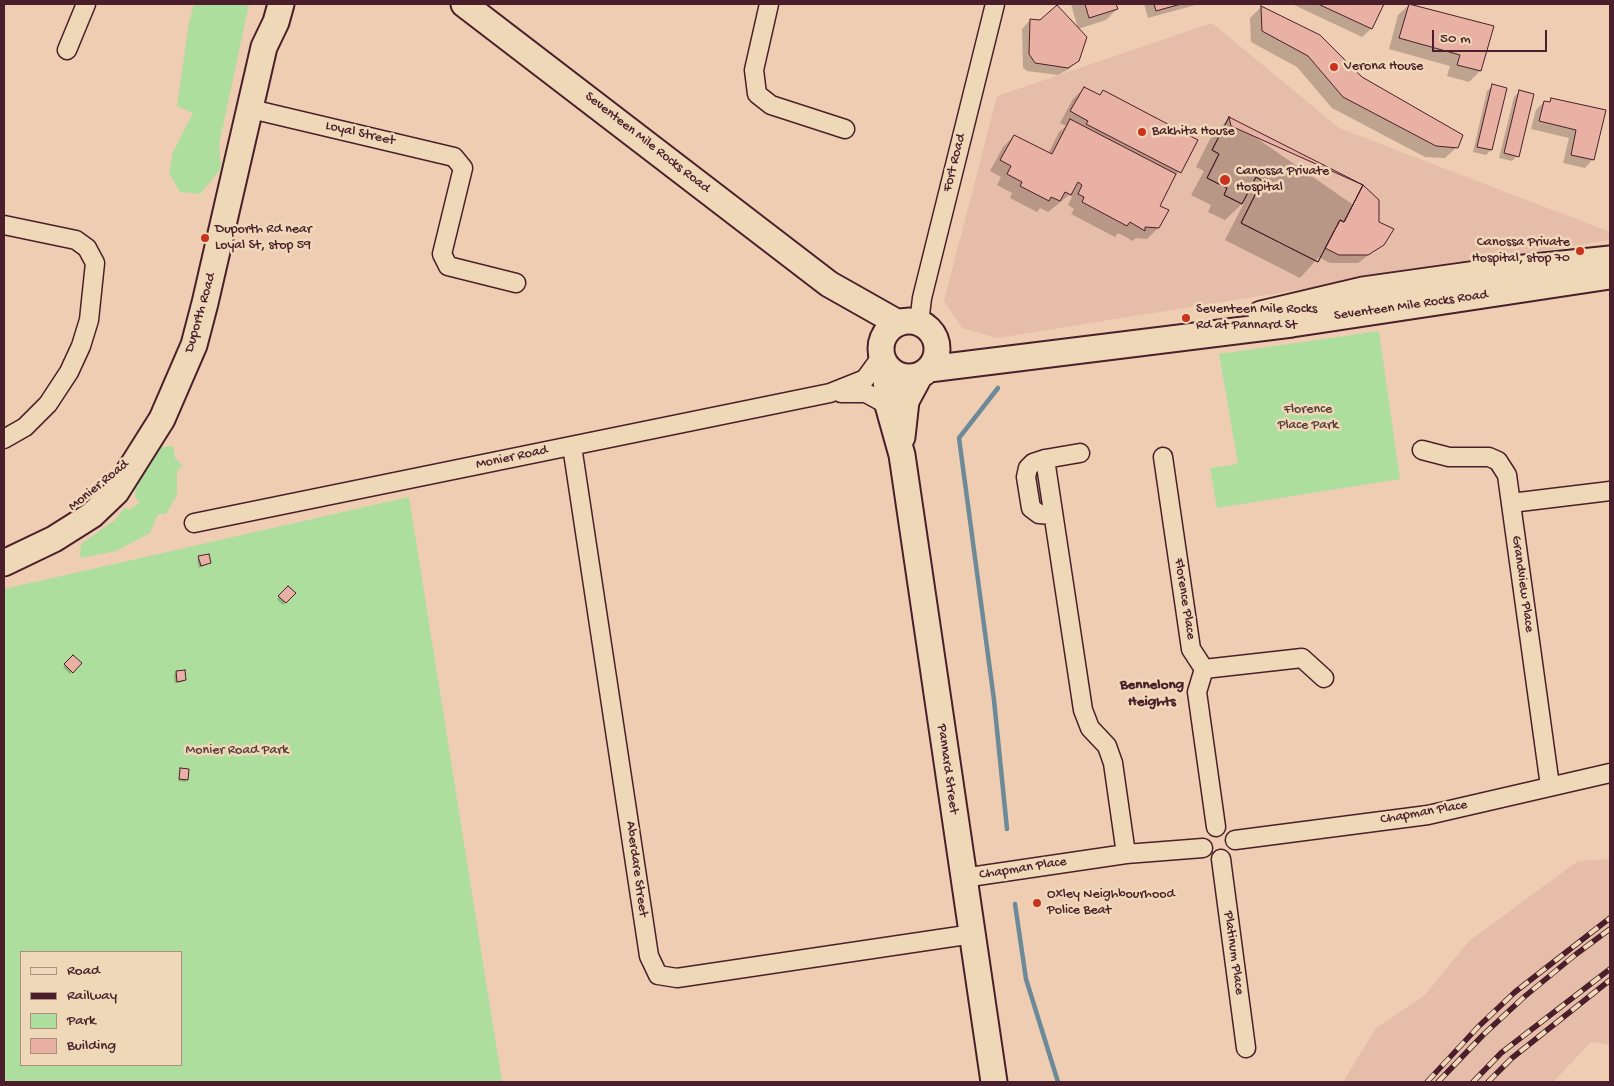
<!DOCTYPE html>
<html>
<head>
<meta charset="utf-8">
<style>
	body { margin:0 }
	#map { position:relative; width:1614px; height:1086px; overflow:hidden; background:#eecdb3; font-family:"Gochi Hand",sans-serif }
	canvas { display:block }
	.frame { position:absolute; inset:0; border:5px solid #4a1f2b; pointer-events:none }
	.legend { position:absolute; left:20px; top:951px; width:162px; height:115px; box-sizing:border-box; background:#efd8b8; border:1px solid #ad8e80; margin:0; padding:6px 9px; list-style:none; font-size:15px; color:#4a1f2b }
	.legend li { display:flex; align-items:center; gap:10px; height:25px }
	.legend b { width:25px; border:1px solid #ad8e80 }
	.scale { position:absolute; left:1432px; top:30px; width:115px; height:22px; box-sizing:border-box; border:2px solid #4a1f2b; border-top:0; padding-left:6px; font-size:15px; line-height:18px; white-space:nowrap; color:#4a1f2b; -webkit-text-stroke:4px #efd8b8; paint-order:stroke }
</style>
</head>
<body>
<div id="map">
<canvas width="1614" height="1086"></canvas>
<div class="frame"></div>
<ul class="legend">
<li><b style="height:6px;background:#efd8b8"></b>Road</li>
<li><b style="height:6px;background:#4a1f2b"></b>Railway</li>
<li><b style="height:14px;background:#aede9e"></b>Park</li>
<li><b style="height:14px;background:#e9b0a4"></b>Building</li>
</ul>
<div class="scale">50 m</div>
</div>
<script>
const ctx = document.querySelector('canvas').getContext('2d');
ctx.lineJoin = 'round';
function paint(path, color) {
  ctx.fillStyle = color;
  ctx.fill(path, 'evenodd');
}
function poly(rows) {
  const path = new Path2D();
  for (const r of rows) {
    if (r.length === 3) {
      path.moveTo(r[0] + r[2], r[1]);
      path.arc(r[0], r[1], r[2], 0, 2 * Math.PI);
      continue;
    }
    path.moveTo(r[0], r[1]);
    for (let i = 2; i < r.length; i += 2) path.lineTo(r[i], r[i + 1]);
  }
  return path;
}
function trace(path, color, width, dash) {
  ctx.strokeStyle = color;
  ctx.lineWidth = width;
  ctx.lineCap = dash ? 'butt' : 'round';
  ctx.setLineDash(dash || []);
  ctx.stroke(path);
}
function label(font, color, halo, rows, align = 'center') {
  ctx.font = font + ' "Gochi Hand",sans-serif';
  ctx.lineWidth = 5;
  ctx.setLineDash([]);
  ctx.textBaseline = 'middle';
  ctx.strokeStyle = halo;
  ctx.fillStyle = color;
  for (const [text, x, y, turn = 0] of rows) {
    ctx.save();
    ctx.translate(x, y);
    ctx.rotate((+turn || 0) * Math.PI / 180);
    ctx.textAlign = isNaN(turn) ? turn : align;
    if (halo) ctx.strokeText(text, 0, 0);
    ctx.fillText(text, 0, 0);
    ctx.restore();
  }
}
paint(poly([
	[1212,23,1339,128,1610,232,1610,240,997,338,962,328,944,301,997,96],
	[1610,859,1610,1045,1591,1042,1553,1082,1343,1082,1376,1028,1425,995,1469,941,1578,861]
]), '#e6bda9');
paint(poly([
	[194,4,249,4,219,145,221,169,200,194,180,192,169,173,173,152,193,113,177,106,189,23],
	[1379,331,1400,479,1217,508,1210,468,1238,464,1219,354],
	[173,446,175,458,183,466,177,470,177,495,166,514,158,514,150,533,116,551,80,558,81,544,115,520,125,507,129,510,140,502,135,497,136,478,148,459,161,447],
	[409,497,502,1082,4,1082,4,589],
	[21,952,181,952,181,1065,21,1065]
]), '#aede9e');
paint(poly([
	[1071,4,1115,4,1117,9,1106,20,1078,29],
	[1144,4,1199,4,1148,18],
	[1292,4,1382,4,1371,29,1362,37],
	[1410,4,1492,27,1480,71,1469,82,1447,76,1450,66,1389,49,1398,15],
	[1261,7,1361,78,1457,147,1445,158,1425,157,1332,108,1297,67,1251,42,1250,18],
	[1030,20,1078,60,1069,69,1058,75,1027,71,1023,68,1022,29],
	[1493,85,1491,150,1486,155,1473,152,1487,91],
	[1084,88,1098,96,1103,91,1197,140,1158,206,1158,228,1147,239,1136,238,1133,241,1118,233,1115,237,1071,214,1074,209,1068,205,1072,197,1069,195,1048,212,1040,208,1037,212,1010,198,1012,193,997,185,1001,177,990,171,1003,147,1014,136,1048,154,1059,132,1066,126,1060,123,1073,99],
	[1519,92,1517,156,1512,161,1499,158,1514,97],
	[1552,99,1604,111,1593,159,1585,168,1563,163,1569,138,1531,129,1536,110,1544,102,1548,103],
	[1229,119,1378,222,1383,244,1358,263,1330,263,1319,257,1300,278,1225,240,1245,201,1225,220,1208,212,1211,205,1191,195,1204,171,1196,167,1212,135],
	[199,558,210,563,199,568,197,560],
	[288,587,294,593,283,605,277,599],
	[73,656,80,663,70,674,63,667],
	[176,672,185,680,182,682,175,683,174,675],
	[181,769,187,780,185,782,178,781]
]), '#0003');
trace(poly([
	[998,388,959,438,994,700,1007,829],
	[1015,904,1026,979,1058,1082]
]), '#6d8a99', 4.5);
const building = poly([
	[1085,4,1116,4,1118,9,1089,18,1085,4],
	[1154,4,1181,4,1156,11,1154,4],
	[1318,4,1384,4,1372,29,1318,4],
	[1409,4,1494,26,1481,71,1457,65,1460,55,1399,38,1409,4],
	[1057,5,1087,37,1079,61,1068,68,1035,63,1029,54,1030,19,1040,20,1057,5],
	[1261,6,1320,35,1362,77,1463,135,1458,148,1436,146,1343,97,1308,56,1262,31,1261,6],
	[1492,84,1507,88,1492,150,1477,147,1492,84],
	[1084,87,1100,95,1103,90,1198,140,1181,173,1086,124,1088,121,1070,111,1084,87],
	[1519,90,1534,94,1519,157,1504,153,1519,90],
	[1551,98,1606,110,1594,160,1571,155,1576,130,1539,121,1544,101,1550,102,1551,98],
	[1229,117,1363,185,1344,222,1340,220,1318,262,1241,223,1262,181,1256,177,1242,204,1224,195,1227,188,1207,178,1219,154,1212,150,1229,117],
	[1229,117,1231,126,1363,185,1344,222,1340,220,1318,262,1241,223,1262,181,1256,177,1242,204,1224,195,1227,188,1207,178,1219,154,1212,150,1229,117],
	[1070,119,1176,174,1160,206,1169,210,1159,228,1145,227,1145,231,1130,222,1127,226,1082,202,1084,197,1078,194,1082,185,1078,182,1071,195,1065,192,1060,201,1051,197,1049,201,1020,186,1022,182,1007,174,1011,166,1000,160,1014,135,1052,154,1070,119],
	[1363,185,1379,200,1379,222,1394,229,1384,245,1368,255,1339,255,1325,248,1340,220,1344,222,1363,185],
	[209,554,211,563,201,566,198,556,209,554],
	[288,586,296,593,286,603,278,596,288,586],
	[73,655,82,663,73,673,64,664,73,655],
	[185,670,186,680,177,682,176,671,185,670],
	[180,768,189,769,188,780,179,779,180,768]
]);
paint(building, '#e9b0a4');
trace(building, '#4a1f2b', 1);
const street = poly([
	[769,4,754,70,757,94,771,105,845,129],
	[67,50,86,4],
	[251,109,454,157,463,168,442,254,448,266,516,283],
	[4,225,76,240,87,248,95,263,89,320,81,346,69,372,48,404,25,427,4,439],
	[919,323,922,298,995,4],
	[841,393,866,393,888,405],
	[572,446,649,956,658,975,677,978,973,934],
	[1422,450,1449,457,1489,457,1498,461,1507,475,1550,786],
	[1163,457,1191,649,1204,669,1197,692,1216,827],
	[1045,459,1083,710,1090,728,1107,746,1113,763,1126,854],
	[1511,503,1610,491],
	[1053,515,1039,514,1031,508,1026,477,1028,468,1033,463,1045,459,1080,453],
	[194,523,830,393,865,379,881,357],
	[1204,669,1302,658,1324,678],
	[1235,840,1428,815,1610,773],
	[1221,859,1246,1048],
	[963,878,1126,854,1203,848]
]);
const secondary = poly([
	[464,4,829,284,898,323],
	[1261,314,1363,290,1505,270,1610,259],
	[909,349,28],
	[885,365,888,405,902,455,994,1082],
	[929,369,1292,324,1610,276],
	[902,437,906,401,920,375],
	[4,563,54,539,92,515,116,492,162,419,194,345,205,303,264,47,276,22,281,4]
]);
trace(street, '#4a1f2b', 21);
trace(secondary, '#4a1f2b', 29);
trace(street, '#efd8b8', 18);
trace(secondary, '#efd8b8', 25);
const rail = poly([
	[1427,1082,1478,1027,1515,992,1610,918],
	[1438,1082,1483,1035,1524,997,1575,955,1610,929],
	[1473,1082,1501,1053,1610,969],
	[1488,1082,1512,1058,1610,980]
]);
trace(rail, '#4a1f2b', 5.5);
trace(rail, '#efd8b8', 4, [11]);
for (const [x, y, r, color] of [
	[1334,67,5,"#c8321e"],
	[1142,132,5,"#c8321e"],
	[1225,180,6,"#c8321e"],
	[205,238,5,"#c8321e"],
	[1580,251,5,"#c8321e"],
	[1186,318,5,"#c8321e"],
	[1037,903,5,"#c8321e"]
]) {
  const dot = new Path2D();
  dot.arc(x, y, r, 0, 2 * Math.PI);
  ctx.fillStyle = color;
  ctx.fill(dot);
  trace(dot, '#efd8b8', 2);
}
label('14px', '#4a1f2b', '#efd8b8', [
	["Verona House",1344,67],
	["Bakhita House",1152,132],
	["Canossa Private",1236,172],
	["Hospital",1236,188],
	["Duporth Rd near",215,230],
	["Loyal St, stop 59",215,246],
	["Canossa Private",1570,243,"right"],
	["Hospital, stop 70",1570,259,"right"],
	["Seventeen Mile Rocks",1196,310],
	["Rd at Pannard St",1196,326],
	["Oxley Neighbourhood",1047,895],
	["Police Beat",1047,911]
], 'left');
label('14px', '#4a1f2b', '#efd8b8', [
	["Loyal Street",360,134,13],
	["Seventeen Mile Rocks Road",647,143,38],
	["Fort Road",955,163,-76],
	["Seventeen Mile Rocks Road",1411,306,-8],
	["Duporth Road",201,313,-74],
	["Monier Road",512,458,-12],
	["Monier Road",99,486,-39],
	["Grandview Place",1522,584,82],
	["Florence Place",1184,599,81],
	["Pannard Street",947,769,82],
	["Chapman Place",1424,813,-10],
	["Aberdare Street",636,869,82],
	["Chapman Place",1023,869,-9],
	["Platinum Place",1233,953,82]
]);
label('14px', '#593c3c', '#efd8b8', [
	["Florence",1308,410],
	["Place Park",1308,426],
	["Monier Road Park",237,751]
]);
label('bold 15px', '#4a1f2b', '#efd8b8', [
	["Bennelong",1152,686],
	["Heights",1152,703]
]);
</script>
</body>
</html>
